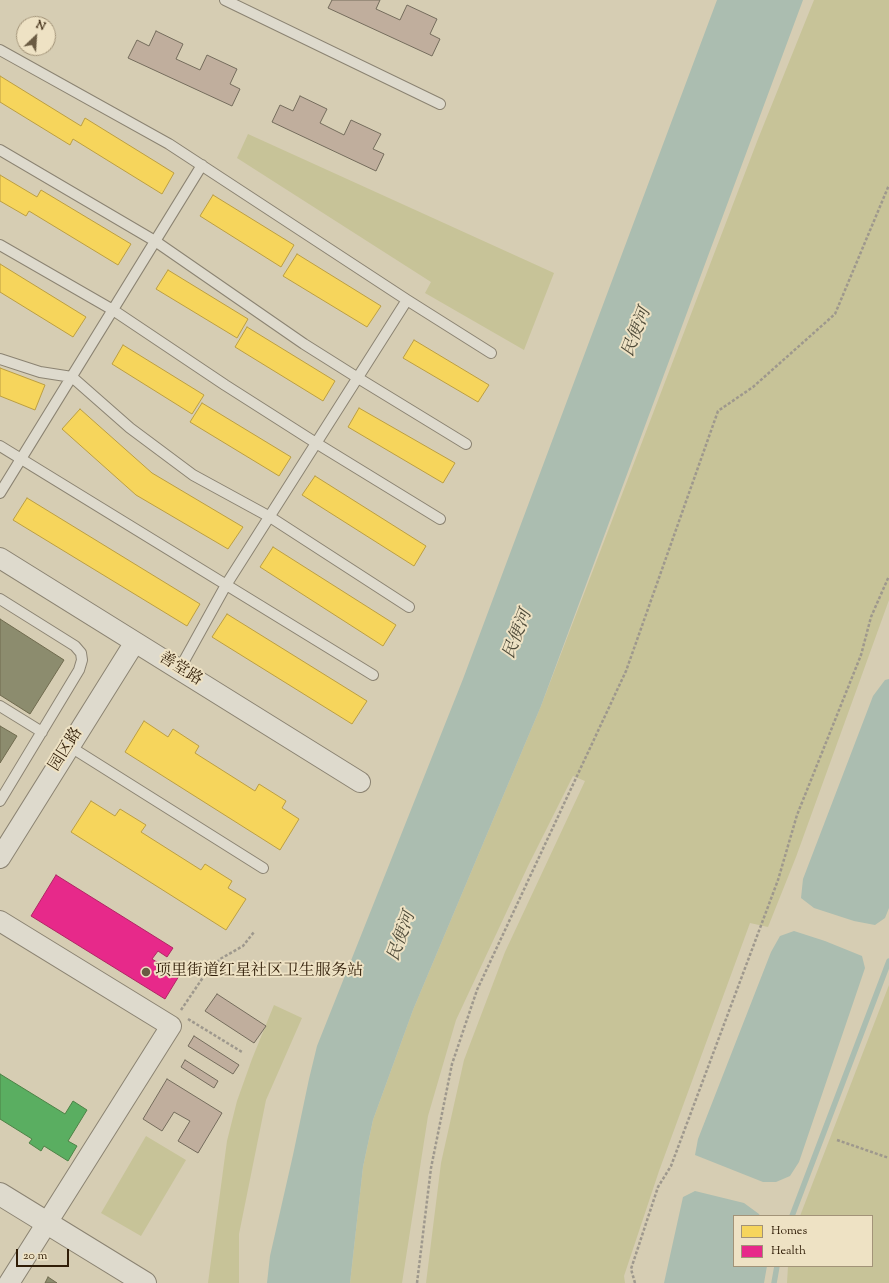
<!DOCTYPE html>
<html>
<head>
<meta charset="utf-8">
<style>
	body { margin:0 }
	#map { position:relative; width:889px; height:1283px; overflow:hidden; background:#d6cdb3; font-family:"Sorts Mill Goudy",serif }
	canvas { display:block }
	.legend { position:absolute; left:733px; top:1215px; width:140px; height:52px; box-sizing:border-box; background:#eee2c4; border:1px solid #a29378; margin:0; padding:5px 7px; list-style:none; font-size:12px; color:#301d07 }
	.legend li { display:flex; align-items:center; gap:8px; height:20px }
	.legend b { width:20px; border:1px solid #a29378 }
	.north { position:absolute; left:16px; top:16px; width:40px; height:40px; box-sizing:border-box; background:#eee2c4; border:1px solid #a29378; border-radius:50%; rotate:25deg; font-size:11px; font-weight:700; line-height:16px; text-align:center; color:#301d07 }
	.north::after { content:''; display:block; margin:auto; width:14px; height:18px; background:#6a5b43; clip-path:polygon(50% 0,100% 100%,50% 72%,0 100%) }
	.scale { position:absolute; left:16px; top:1249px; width:53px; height:18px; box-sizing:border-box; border:2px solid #301d07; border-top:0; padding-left:5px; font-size:12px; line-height:14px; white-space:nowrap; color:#301d07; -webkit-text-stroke:3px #eee2c4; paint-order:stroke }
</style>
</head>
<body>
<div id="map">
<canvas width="889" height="1283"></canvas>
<ul class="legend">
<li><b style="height:11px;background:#f6d55c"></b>Homes</li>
<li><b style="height:11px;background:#e7298a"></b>Health</li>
</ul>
<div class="north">N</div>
<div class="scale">20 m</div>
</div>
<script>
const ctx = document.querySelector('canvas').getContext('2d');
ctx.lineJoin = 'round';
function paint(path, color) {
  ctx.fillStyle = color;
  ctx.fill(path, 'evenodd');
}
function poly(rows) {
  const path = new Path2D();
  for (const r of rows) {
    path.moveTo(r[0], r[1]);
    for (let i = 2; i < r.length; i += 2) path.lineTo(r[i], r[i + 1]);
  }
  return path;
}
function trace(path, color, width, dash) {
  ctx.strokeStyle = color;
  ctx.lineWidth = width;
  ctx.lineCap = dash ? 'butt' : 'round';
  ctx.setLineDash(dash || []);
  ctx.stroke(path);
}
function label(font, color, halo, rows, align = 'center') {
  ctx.font = font + ' "Sorts Mill Goudy","Noto Serif SC",serif';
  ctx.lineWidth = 4;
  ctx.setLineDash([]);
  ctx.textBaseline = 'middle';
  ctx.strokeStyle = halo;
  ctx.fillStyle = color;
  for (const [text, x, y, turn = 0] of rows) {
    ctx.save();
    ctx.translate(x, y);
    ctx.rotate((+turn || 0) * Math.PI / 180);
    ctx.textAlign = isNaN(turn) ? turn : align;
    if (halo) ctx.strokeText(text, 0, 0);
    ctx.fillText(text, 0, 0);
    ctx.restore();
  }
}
paint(poly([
	[814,0,889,0,889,600,796,857,768,927,750,923,659,1171,624,1276,625,1283,426,1283,441,1163,464,1060,505,952,585,781,573,776,528,866,456,1020,428,1116,402,1283,350,1283,363,1167,373,1120,413,1010,541,706,758,139],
	[248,134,554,273,524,350,425,293,431,282,237,158],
	[889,985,889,1283,787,1283,788,1266,872,1266,872,1216,800,1216],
	[274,1005,302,1018,266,1100,239,1234,239,1283,208,1283,227,1141,237,1101,252,1059],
	[146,1136,186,1160,141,1236,101,1213]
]), '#c7c398');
paint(poly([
	[717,0,803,0,541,706,413,1010,373,1120,363,1167,350,1283,267,1283,270,1256,293,1155,309,1079,317,1046,463,679],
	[889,679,889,908,885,918,875,925,854,921,814,908,801,898,803,879,873,696,885,680],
	[794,931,825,941,862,956,865,968,799,1162,790,1176,776,1182,763,1182,695,1155,698,1139,771,952,780,936],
	[695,1191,744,1203,759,1214,760,1216,734,1216,734,1266,767,1266,764,1283,664,1283,683,1197]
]), '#abbdb0');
const homes = poly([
	[0,76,81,126,85,118,174,173,162,194,73,139,70,145,0,102,0,76],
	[0,175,37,197,41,190,131,244,118,265,29,211,26,216,0,201,0,175],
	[213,195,294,245,281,267,200,216,213,195],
	[297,254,381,306,367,327,283,276,297,254],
	[0,264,86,317,73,337,0,292,0,264],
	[168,270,248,319,237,338,156,289,168,270],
	[247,327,335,381,323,401,235,347,247,327],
	[414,340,489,385,478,402,403,358,414,340],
	[123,345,204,395,192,414,112,364,123,345],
	[0,368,45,385,35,410,0,396,0,368],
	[202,403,291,457,279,476,190,422,202,403],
	[359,408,455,463,443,483,348,427,359,408],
	[80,409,152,473,243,527,228,549,136,495,62,429,80,409],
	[315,476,426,546,414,566,302,495,315,476],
	[27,498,200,604,187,626,13,520,27,498],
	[273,547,396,625,383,646,260,567,273,547],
	[227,614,367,701,352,724,212,637,227,614],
	[144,721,168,737,173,729,199,746,195,753,255,791,259,784,286,801,282,808,299,819,280,850,125,752,144,721],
	[91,801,115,816,120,809,146,825,141,832,201,870,205,864,232,881,228,888,246,899,226,930,71,832,91,801]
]);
paint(homes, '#f6d55c');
trace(homes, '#bb9e42', 1);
const health = poly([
	[56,875,173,948,167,957,158,951,152,959,179,976,165,999,31,916,56,875]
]);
paint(health, '#e7298a');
trace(health, '#b02563', 1);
const public = poly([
	[0,1074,65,1114,73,1101,87,1110,68,1141,77,1146,68,1161,44,1146,41,1151,29,1143,32,1139,0,1119,0,1074]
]);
paint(public, '#5aae61');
trace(public, '#4d8246', 1);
const industry = poly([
	[0,619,64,660,30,714,0,695,0,619],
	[0,726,17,736,0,763,0,726],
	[48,1277,57,1283,45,1283,48,1277]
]);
paint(industry, '#8c8c6e');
trace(industry, '#706b4f', 1);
trace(poly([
	[792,1216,889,961],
	[774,1283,777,1266]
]), '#abbdb0', 5.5);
const building = poly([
	[332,0,380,0,376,9,400,20,407,5,437,19,430,34,440,39,432,56,328,8,332,0],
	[156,31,183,44,176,59,200,70,207,55,237,69,230,84,240,89,232,106,128,58,137,40,149,46,156,31],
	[300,96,327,109,320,123,344,135,351,120,381,134,373,149,384,154,376,171,272,122,280,105,293,111,300,96],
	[217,994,266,1026,254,1043,205,1011,217,994],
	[194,1036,239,1065,233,1074,188,1046,194,1036],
	[185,1060,218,1081,214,1088,181,1067,185,1060],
	[167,1079,222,1113,198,1153,178,1141,190,1121,174,1112,162,1131,143,1119,167,1079]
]);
paint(building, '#c0ae9d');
trace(building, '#746c5c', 1);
const service = poly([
	[225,0,440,104],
	[0,50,169,144,407,300,491,353],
	[0,150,155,241,304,344,358,378,466,444],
	[0,245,113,310,225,385,316,443,440,519],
	[0,359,40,372,72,377,130,428,193,475,270,517,409,607],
	[0,446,373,675],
	[0,493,202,165],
	[0,599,75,646,81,653,82,660,79,670,0,801],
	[179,670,226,585,407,300],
	[0,706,42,732],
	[69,746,263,868]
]);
const minor = poly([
	[0,558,360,782],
	[0,858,135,642],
	[0,921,171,1026,9,1283]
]);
const tertiary = poly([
	[0,1194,145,1283]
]);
trace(service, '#8b8372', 12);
trace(minor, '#8b8372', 22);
trace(tertiary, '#8b8372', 24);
trace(poly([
	[181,1010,206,973,220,959,243,946,254,932],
	[188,1019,242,1052],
	[837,1140,889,1158],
	[417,1283,431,1168,452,1064,477,990,626,671,718,411,753,387,835,314,889,185],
	[635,1283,631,1269,658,1187,671,1166,778,880,797,815,861,655,871,617,889,576]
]), '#9e988d', 2.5, [3, 2]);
trace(service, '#dedacd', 10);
trace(minor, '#dedacd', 20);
trace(tertiary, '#dedacd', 22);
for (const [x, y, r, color] of [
	[146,972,5,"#6a5b43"]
]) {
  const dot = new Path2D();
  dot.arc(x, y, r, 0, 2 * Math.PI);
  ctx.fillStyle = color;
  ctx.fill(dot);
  trace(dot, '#eee2c4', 1.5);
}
label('16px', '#301d07', '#eee2c4', [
	["善堂路",180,670,32],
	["园区路",67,750,-58]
]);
label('16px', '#301d07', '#eee2c4', [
	["项里街道红星社区卫生服务站",155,972]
], 'left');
label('italic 17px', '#4f4b39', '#eee2c4', [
	["民便河",638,333,-69],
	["民便河",519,635,-69],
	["民便河",403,937,-70]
]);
</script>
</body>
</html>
